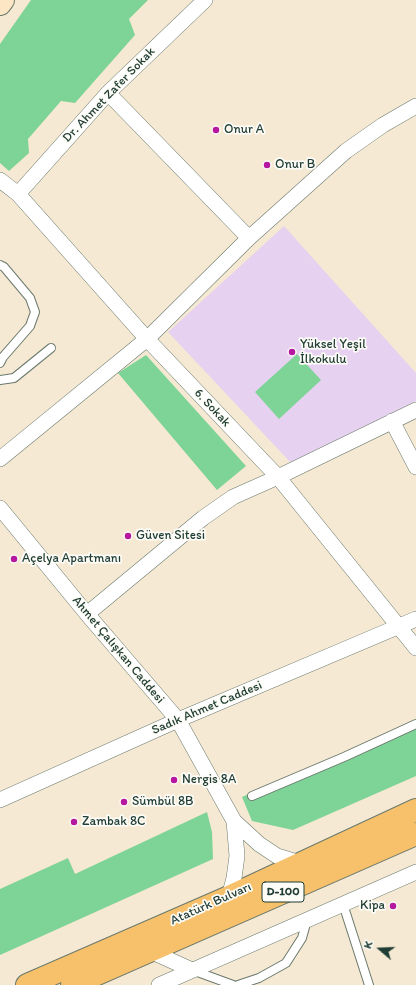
<!DOCTYPE html>
<html>
<head>
<meta charset="utf-8">
<style>
	body { margin:0 }
	#map { position:relative; width:416px; height:985px; overflow:hidden; background:#f5e9d3; font-family:Itim,sans-serif }
	canvas { display:block }
	.north { position:absolute; left:360px; top:929px; width:40px; height:40px; -webkit-text-stroke:3px #fdfcf7; paint-order:stroke; rotate:289deg; font-size:11px; font-weight:700; line-height:16px; text-align:center; color:#1f3d34 }
	.north::after { content:''; display:block; margin:auto; width:14px; height:18px; background:#1f3d34; clip-path:polygon(50% 0,100% 100%,50% 72%,0 100%) }
</style>
</head>
<body>
<div id="map">
<canvas width="416" height="985"></canvas>
<div class="north">K</div>
</div>
<script>
const ctx = document.querySelector('canvas').getContext('2d');
ctx.lineJoin = 'round';
function paint(path, color) {
  ctx.fillStyle = color;
  ctx.fill(path, 'evenodd');
}
function poly(rows) {
  const path = new Path2D();
  for (const r of rows) {
    path.moveTo(r[0], r[1]);
    for (let i = 2; i < r.length; i += 2) path.lineTo(r[i], r[i + 1]);
  }
  return path;
}
function trace(path, color, width, dash) {
  ctx.strokeStyle = color;
  ctx.lineWidth = width;
  ctx.lineCap = dash ? 'butt' : 'round';
  ctx.setLineDash(dash || []);
  ctx.stroke(path);
}
function label(font, color, halo, rows, align = 'center') {
  ctx.font = font + ' Itim,sans-serif';
  ctx.lineWidth = 3.5;
  ctx.setLineDash([]);
  ctx.textBaseline = 'middle';
  ctx.strokeStyle = halo;
  ctx.fillStyle = color;
  for (const [text, x, y, turn = 0] of rows) {
    ctx.save();
    ctx.translate(x, y);
    ctx.rotate((+turn || 0) * Math.PI / 180);
    ctx.textAlign = isNaN(turn) ? turn : align;
    if (halo) ctx.strokeText(text, 0, 0);
    ctx.fillText(text, 0, 0);
    ctx.restore();
  }
}
paint(poly([
	[284,226,416,373,416,401,291,463,168,332]
]), '#e6d2f0');
paint(poly([
	[31,0,148,0,129,19,135,35,75,103,61,101,28,139,29,153,9,171,0,163,0,44],
	[297,354,321,380,279,419,255,392],
	[146,355,246,466,217,490,118,373],
	[416,722,416,776,293,830,252,821,242,797],
	[207,812,212,832,213,859,0,955,0,889,68,858,75,874]
]), '#7ed396');
const lane = poly([
	[0,265,4,267,30,298,35,312,30,326,3,357,0,363],
	[0,380,14,378,51,348],
	[252,796,344,757,416,724],
	[343,904,369,985],
	[192,970,233,985],
	[238,985,259,978,286,963,302,938,307,920]
]);
const street = poly([
	[108,93,249,238],
	[0,180,18,194,147,339,278,477,416,648],
	[18,194,108,93,205,0],
	[392,421,416,467],
	[0,459,147,339,249,238,346,151,383,125,416,106],
	[0,508,87,614,178,720,234,821,259,844,277,856,300,863],
	[87,614,203,518,233,497,278,477,416,410],
	[0,800,178,720,416,619],
	[229,897,234,878,237,856,234,821],
	[150,951,192,970],
	[159,985,416,872]
]);
const secondary = poly([
	[0,4,3,0]
]);
const primary = poly([
	[27,985,229,897,416,810],
	[72,985,416,834]
]);
trace(lane, '#6a796c', 10);
trace(street, '#6a796c', 16);
trace(secondary, '#6a796c', 24);
trace(primary, '#6a796c', 24);
trace(lane, '#fff', 8);
trace(street, '#fff', 15);
trace(secondary, '#fce6c4', 22);
trace(primary, '#f7c06b', 22);
for (const [x, y, r, color] of [
	[216,130,4,"#b5179e"],
	[267,165,4,"#b5179e"],
	[292,352,4,"#b5179e"],
	[128,536,4,"#b5179e"],
	[14,559,4,"#b5179e"],
	[174,780,4,"#b5179e"],
	[124,802,4,"#b5179e"],
	[74,822,4,"#b5179e"],
	[393,906,4,"#b5179e"]
]) {
  const dot = new Path2D();
  dot.arc(x, y, r, 0, 2 * Math.PI);
  ctx.fillStyle = color;
  ctx.fill(dot);
  trace(dot, '#fdfcf7', 1.5);
}
for (const [x, y, w] of [
	[283,892,42]
]) {
  const box = new Path2D();
  box.roundRect(x - w / 2, y - 10, w, 20, 3);
  ctx.fillStyle = '#fdfcf7';
  ctx.fill(box);
  trace(box, '#1f3d34', 1);
}
label('bold 12px', '#1f3d34', null, [
	["D-100",283,892]
]);
label('13px', '#1f3d34', '#fdfcf7', [
	["Dr. Ahmet Zafer Sokak",109,95,-46],
	["6. Sokak",212,408,47],
	["Ahmet Çalışkan Caddesi",118,650,50],
	["Sadık Ahmet Caddesi",207,708,-23],
	["Atatürk Bulvarı",211,904,-24]
]);
label('13px', '#1f3d34', '#fdfcf7', [
	["Onur A",224,130],
	["Onur B",275,165],
	["Yüksel Yeşil",300,345],
	["İlkokulu",300,360],
	["Güven Sitesi",136,536],
	["Açelya Apartmanı",22,559],
	["Nergis 8A",182,780],
	["Sümbül 8B",132,802],
	["Zambak 8C",82,822],
	["Kipa",385,906,"right"]
], 'left');
</script>
</body>
</html>
